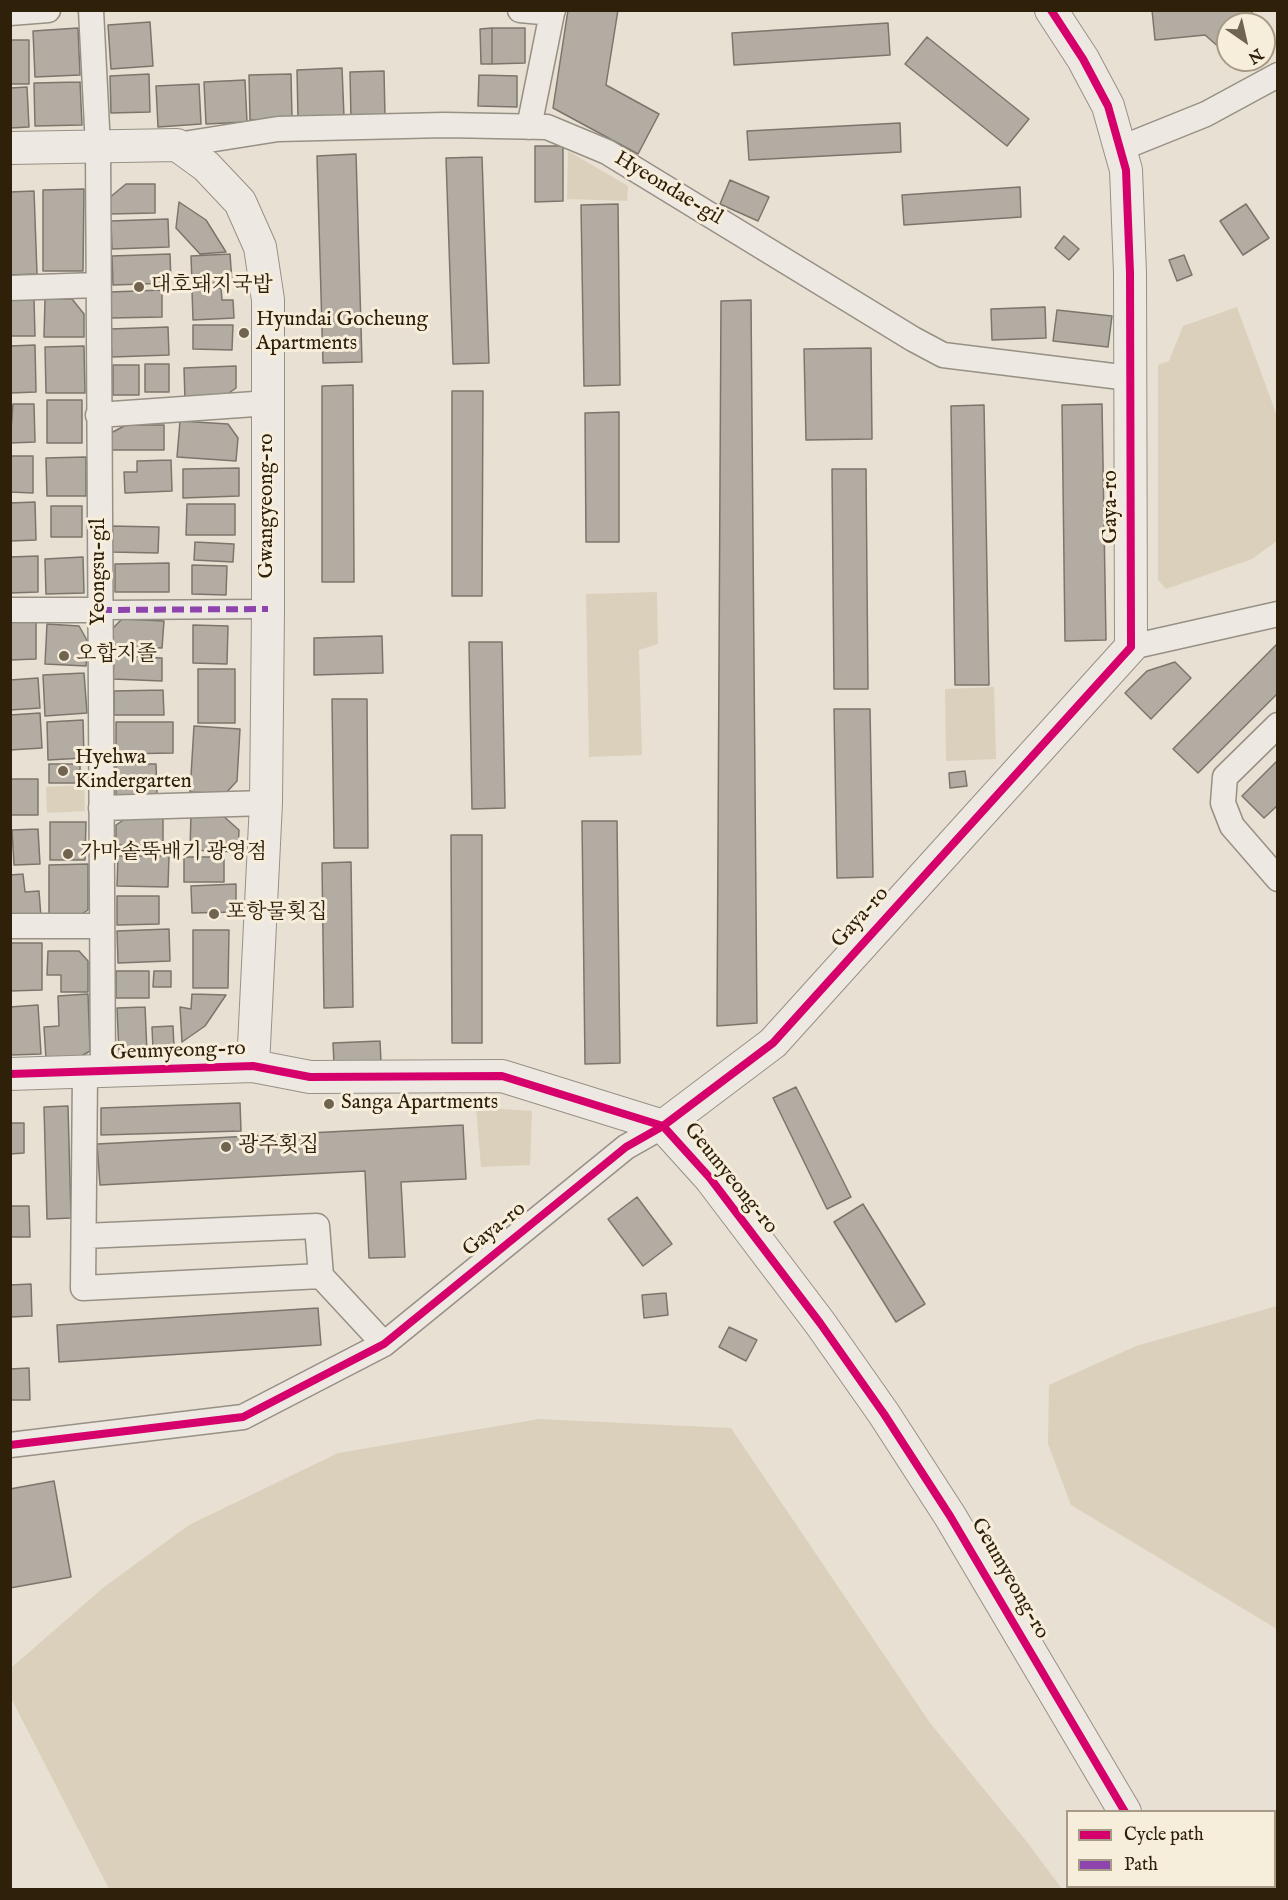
<!DOCTYPE html>
<html>
<head>
<meta charset="utf-8">
<style>
	body { margin:0 }
	#map { position:relative; width:1288px; height:1900px; overflow:hidden; background:#e8e0d2; font-family:"IM FELL English",serif }
	canvas { display:block }
	.frame { position:absolute; inset:0; border:12px solid #2f200a; pointer-events:none }
	.legend { position:absolute; left:1066px; top:1810px; width:210px; height:78px; box-sizing:border-box; background:#f7eddb; border:2px solid #a79b87; margin:0; padding:8px 10px; list-style:none; font-size:18px; color:#2f200a }
	.legend li { display:flex; align-items:center; gap:12px; height:30px }
	.legend b { width:30px; border:2px solid #a79b87 }
	.north { position:absolute; left:1216px; top:12px; width:60px; height:60px; box-sizing:border-box; background:#f7eddb; border:2px solid #a79b87; border-radius:50%; rotate:146deg; font-size:16px; font-weight:700; line-height:24px; text-align:center; color:#2f200a }
	.north::after { content:''; display:block; margin:auto; width:21px; height:27px; background:#706350; clip-path:polygon(50% 0,100% 100%,50% 72%,0 100%) }
</style>
</head>
<body>
<div id="map">
<canvas width="1288" height="1900"></canvas>
<div class="frame"></div>
<ul class="legend">
<li><b style="height:8px;background:#d6006c"></b>Cycle path</li>
<li><b style="height:8px;background:#8e44ad"></b>Path</li>
</ul>
<div class="north">N</div>
</div>
<script>
const ctx = document.querySelector('canvas').getContext('2d');
ctx.lineJoin = 'round';
function paint(path, color) {
  ctx.fillStyle = color;
  ctx.fill(path, 'evenodd');
}
function poly(rows) {
  const path = new Path2D();
  for (const r of rows) {
    path.moveTo(r[0], r[1]);
    for (let i = 2; i < r.length; i += 2) path.lineTo(r[i], r[i + 1]);
  }
  return path;
}
function trace(path, color, width, dash) {
  ctx.strokeStyle = color;
  ctx.lineWidth = width;
  ctx.lineCap = dash ? 'butt' : 'round';
  ctx.setLineDash(dash || []);
  ctx.stroke(path);
}
function label(font, color, halo, rows, align = 'center') {
  ctx.font = font + ' "IM FELL English","Noto Serif KR",serif';
  ctx.lineWidth = 6;
  ctx.setLineDash([]);
  ctx.textBaseline = 'middle';
  ctx.strokeStyle = halo;
  ctx.fillStyle = color;
  for (const [text, x, y, turn = 0] of rows) {
    ctx.save();
    ctx.translate(x, y);
    ctx.rotate((+turn || 0) * Math.PI / 180);
    ctx.textAlign = isNaN(turn) ? turn : align;
    if (halo) ctx.strokeText(text, 0, 0);
    ctx.fillText(text, 0, 0);
    ctx.restore();
  }
}
paint(poly([
	[568,151,628,186,627,201,567,199],
	[1237,307,1277,416,1277,541,1252,559,1166,589,1158,580,1158,365,1169,361,1183,326],
	[657,592,658,644,639,650,642,755,589,757,586,594],
	[994,687,996,759,946,761,945,689],
	[84,785,85,811,47,813,46,787],
	[476,1107,532,1111,530,1165,481,1167],
	[1277,1306,1278,1306,1277,1629,1071,1505,1048,1444,1049,1385,1136,1346],
	[539,1419,731,1428,930,1723,1027,1842,1062,1889,109,1889,11,1698,11,1668,104,1587,189,1525,338,1453]
]), '#dbd0bb');
const building = poly([
	[568,10,618,10,606,85,659,114,638,154,553,108,568,10],
	[1152,10,1249,10,1269,28,1264,33,1264,24,1228,24,1228,55,1205,35,1155,40,1152,10],
	[150,22,153,66,111,69,108,25,150,22],
	[888,23,890,55,734,65,732,33,888,23],
	[78,28,80,75,35,77,33,31,78,28],
	[492,28,525,28,525,63,492,64,492,28],
	[492,28,492,64,481,64,480,29,492,28],
	[927,37,1029,119,1007,146,905,64,927,37],
	[10,40,29,40,29,84,10,84,10,40],
	[342,68,344,117,298,118,297,70,342,68],
	[384,71,385,117,351,118,350,72,384,71],
	[149,74,150,112,111,113,110,76,149,74],
	[291,74,292,119,250,120,249,75,291,74],
	[479,75,517,76,517,107,478,106,479,75],
	[245,80,247,122,206,124,204,82,245,80],
	[80,82,82,125,35,126,34,83,80,82],
	[199,84,201,124,158,127,156,86,199,84],
	[27,87,29,127,10,128,10,88,27,87],
	[900,123,901,152,749,160,747,131,900,123],
	[535,146,563,146,563,201,535,202,535,146],
	[356,154,362,362,323,363,317,156,356,154],
	[482,157,489,363,453,364,446,158,482,157],
	[730,180,769,197,758,221,720,204,730,180],
	[126,184,155,184,155,213,109,214,109,198,126,184],
	[1020,187,1021,217,904,225,902,195,1020,187],
	[84,189,83,271,43,271,43,190,84,189],
	[34,191,37,274,10,275,10,192,34,191],
	[179,202,206,220,226,252,200,254,176,228,179,202],
	[618,204,620,385,584,386,581,205,618,204],
	[1246,204,1269,238,1243,255,1220,221,1246,204],
	[168,219,169,247,112,249,111,221,168,219],
	[1064,236,1079,249,1069,260,1055,248,1064,236],
	[170,254,171,283,113,285,112,256,170,254],
	[230,254,232,282,192,284,191,256,230,254],
	[1184,255,1192,275,1177,281,1169,260,1184,255],
	[221,288,222,300,233,300,234,318,193,320,192,290,221,288],
	[162,290,162,317,111,318,111,292,162,290],
	[10,299,34,299,35,336,10,336,10,299],
	[45,299,72,299,84,314,84,337,44,337,45,299],
	[751,300,757,1023,717,1026,721,301,751,300],
	[1045,307,1046,338,992,340,991,309,1045,307],
	[1057,310,1112,316,1108,347,1053,341,1057,310],
	[193,325,233,325,232,350,193,349,193,325],
	[168,327,169,355,112,357,110,329,168,327],
	[35,345,36,392,10,393,10,346,35,345],
	[84,346,85,393,46,393,45,347,84,346],
	[871,348,872,439,806,440,804,349,871,348],
	[145,364,169,364,169,392,145,392,145,364],
	[113,365,139,365,139,395,113,395,113,365],
	[236,366,236,388,222,398,185,400,184,368,236,366],
	[353,385,354,582,322,582,322,386,353,385],
	[452,391,483,391,482,596,452,596,452,391],
	[47,400,82,400,82,443,47,443,47,400],
	[13,404,34,404,35,442,10,443,13,404],
	[1102,404,1106,640,1065,641,1062,405,1102,404],
	[984,405,989,685,955,685,951,406,984,405],
	[619,412,619,542,586,542,585,413,619,412],
	[180,421,228,424,238,438,236,461,177,457,180,421],
	[126,425,164,425,164,450,111,450,111,433,126,425],
	[10,456,33,456,33,493,10,492,10,456],
	[86,457,86,496,47,496,46,458,86,457],
	[171,460,172,491,125,493,124,472,137,472,137,461,171,460],
	[239,468,239,496,183,498,183,469,239,468],
	[832,469,866,469,868,689,834,689,832,469],
	[35,502,36,540,10,541,10,503,35,502],
	[187,504,235,504,235,535,186,535,187,504],
	[51,506,82,506,82,537,51,537,51,506],
	[111,526,159,527,158,553,111,552,111,526],
	[195,542,234,544,233,562,194,560,195,542],
	[38,556,38,592,10,593,10,557,38,556],
	[83,557,84,593,46,594,45,559,83,557],
	[169,563,169,592,115,592,115,564,169,563],
	[192,565,227,566,226,595,192,594,192,565],
	[122,619,164,621,162,648,112,645,113,628,122,619],
	[36,620,36,659,10,660,10,621,36,620],
	[47,624,79,626,88,642,86,666,45,664,47,624],
	[193,625,228,626,227,664,193,663,193,625],
	[382,636,383,673,314,675,314,638,382,636],
	[469,642,502,642,505,808,472,809,469,642],
	[1278,643,1278,693,1198,773,1173,749,1278,643],
	[114,656,162,658,162,681,113,679,114,656],
	[1175,662,1191,678,1151,719,1125,693,1147,671,1175,662],
	[198,669,235,669,235,723,198,723,198,669],
	[84,673,87,713,45,716,43,675,84,673],
	[38,678,40,708,10,710,10,680,38,678],
	[163,690,164,715,114,715,114,691,163,690],
	[332,699,367,699,368,848,334,848,332,699],
	[834,709,870,709,873,877,837,878,834,709],
	[40,713,42,748,10,750,10,715,40,713],
	[83,720,84,758,48,760,47,722,83,720],
	[116,722,173,722,173,753,116,754,116,722],
	[194,726,240,729,237,781,225,794,190,792,194,726],
	[1278,760,1278,805,1264,818,1242,796,1278,760],
	[49,764,80,764,80,783,49,783,49,764],
	[116,764,156,764,157,796,116,796,116,764],
	[965,771,967,786,950,788,949,773,965,771],
	[10,779,38,779,38,815,10,815,10,779],
	[191,814,221,814,239,830,238,852,190,850,191,814],
	[128,817,163,817,163,845,116,845,116,825,128,817],
	[582,821,617,821,620,1063,585,1064,582,821],
	[50,822,86,822,85,860,50,860,50,822],
	[38,829,40,864,14,865,12,830,38,829],
	[451,835,482,835,482,1043,452,1043,451,835],
	[118,856,169,856,168,887,117,886,118,856],
	[184,857,224,857,224,882,184,882,184,857],
	[351,862,353,1007,324,1008,322,863,351,862],
	[88,864,88,910,76,918,49,918,49,865,88,864],
	[23,874,25,892,39,891,41,917,10,916,10,875,23,874],
	[236,884,236,912,192,913,191,886,236,884],
	[117,896,159,896,159,924,117,925,117,896],
	[169,929,170,961,118,963,117,931,169,929],
	[193,930,229,930,228,988,193,988,193,930],
	[10,943,42,943,42,990,10,991,10,943],
	[48,951,79,951,88,961,88,992,61,992,61,975,47,975,48,951],
	[116,971,149,971,149,998,116,998,116,971],
	[154,971,171,971,171,987,153,987,154,971],
	[88,994,90,1051,78,1058,46,1059,44,1027,59,1026,58,996,88,994],
	[192,994,226,995,205,1026,182,1042,180,1007,191,1009,192,994],
	[38,1005,41,1054,10,1055,10,1007,38,1005],
	[145,1007,147,1052,119,1053,117,1008,145,1007],
	[173,1026,174,1047,153,1049,152,1027,173,1026],
	[380,1041,381,1062,334,1064,333,1043,380,1041],
	[796,1087,851,1197,827,1209,773,1098,796,1087],
	[240,1103,241,1131,101,1135,101,1108,240,1103],
	[68,1106,71,1218,47,1219,44,1107,68,1106],
	[10,1123,24,1123,24,1153,10,1154,10,1123],
	[463,1125,466,1179,401,1182,405,1257,369,1258,365,1171,100,1185,97,1144,463,1125],
	[637,1197,672,1244,643,1266,608,1219,637,1197],
	[863,1204,925,1304,896,1322,834,1222,863,1204],
	[10,1206,29,1206,30,1237,10,1237,10,1206],
	[31,1284,32,1316,10,1317,10,1285,31,1284],
	[666,1293,668,1315,644,1318,642,1295,666,1293],
	[318,1308,321,1345,59,1362,57,1325,318,1308],
	[729,1327,757,1340,746,1361,719,1347,729,1327],
	[29,1368,30,1400,10,1400,10,1369,29,1368],
	[54,1481,71,1577,10,1588,10,1489,54,1481]
]);
paint(building, '#b3aca2');
trace(building, '#7c756b', 1.5);
const pedestrian = poly([
	[100,610,268,609]
]);
const minor = poly([
	[91,10,98,147,103,1073],
	[520,10,552,13,553,10],
	[10,13,48,10],
	[529,127,552,13],
	[177,145,278,129,445,125,547,127,607,152,913,339,943,355,1129,378],
	[1119,149,1206,114,1278,75],
	[10,288,97,285],
	[98,415,269,403],
	[10,610,100,610],
	[1131,647,1278,614],
	[1278,725,1225,777,1223,803,1232,826,1278,879],
	[101,808,266,803],
	[10,926,102,926],
	[85,1073,83,1288,321,1276,384,1344],
	[84,1236,317,1226,321,1276],
	[10,1445,243,1417,384,1344,626,1147,663,1126]
]);
const tertiary = poly([
	[10,148,177,145,206,166,240,202,260,247,268,300,268,609,266,803,253,1066],
	[10,1074,253,1066,310,1077,502,1076,663,1126,710,1178,820,1323,884,1414,950,1516,1125,1812],
	[663,1126,773,1043,1131,647,1130,273,1126,170,1108,106,1083,59,1051,10],
	[1180,1886,1182,1890]
]);
trace(pedestrian, '#979085', 21);
trace(minor, '#979085', 27);
trace(tertiary, '#979085', 34);
trace(pedestrian, '#ede8e1', 18);
trace(minor, '#ede8e1', 24);
trace(tertiary, '#ede8e1', 32);
trace(poly([
	[100,610,268,609]
]), '#8e44ad', 6, [12, 6]);
trace(poly([
	[10,1074,253,1066,310,1077,502,1076,663,1126,710,1178,820,1323,884,1414,950,1516,1125,1812],
	[10,1445,243,1417,384,1344,626,1147,663,1126,773,1043,1131,647,1130,273,1126,170,1108,106,1083,59,1051,10]
]), '#d6006c', 8);
for (const [x, y, r, color] of [
	[139,287,6,"#706350"],
	[244,333,6,"#706350"],
	[64,656,6,"#706350"],
	[63,771,6,"#706350"],
	[68,854,6,"#706350"],
	[214,914,6,"#706350"],
	[329,1104,6,"#706350"],
	[226,1147,6,"#706350"]
]) {
  const dot = new Path2D();
  dot.arc(x, y, r, 0, 2 * Math.PI);
  ctx.fillStyle = color;
  ctx.fill(dot);
  trace(dot, '#f7eddb', 2);
}
label('21px', '#2f200a', '#f7eddb', [
	["Hyeondae-gil",668,189,31],
	["Gwangyeong-ro",268,506,-90],
	["Gaya-ro",1112,507,-90],
	["Yeongsu-gil",100,572,-90],
	["Gaya-ro",861,918,-48],
	["Geumyeong-ro",178,1052,-2],
	["Geumyeong-ro",730,1179,51],
	["Gaya-ro",495,1230,-39],
	["Geumyeong-ro",1009,1579,60]
]);
label('21px', '#2f200a', '#f7eddb', [
	["대호돼지국밥",151,287],
	["Hyundai Gocheung",256,321],
	["Apartments",256,345],
	["오합지졸",76,656],
	["Hyehwa",75,759],
	["Kindergarten",75,783],
	["가마솥뚝배기 광영점",80,854],
	["포항물횟집",226,914],
	["Sanga Apartments",341,1104],
	["광주횟집",238,1147]
], 'left');
</script>
</body>
</html>
